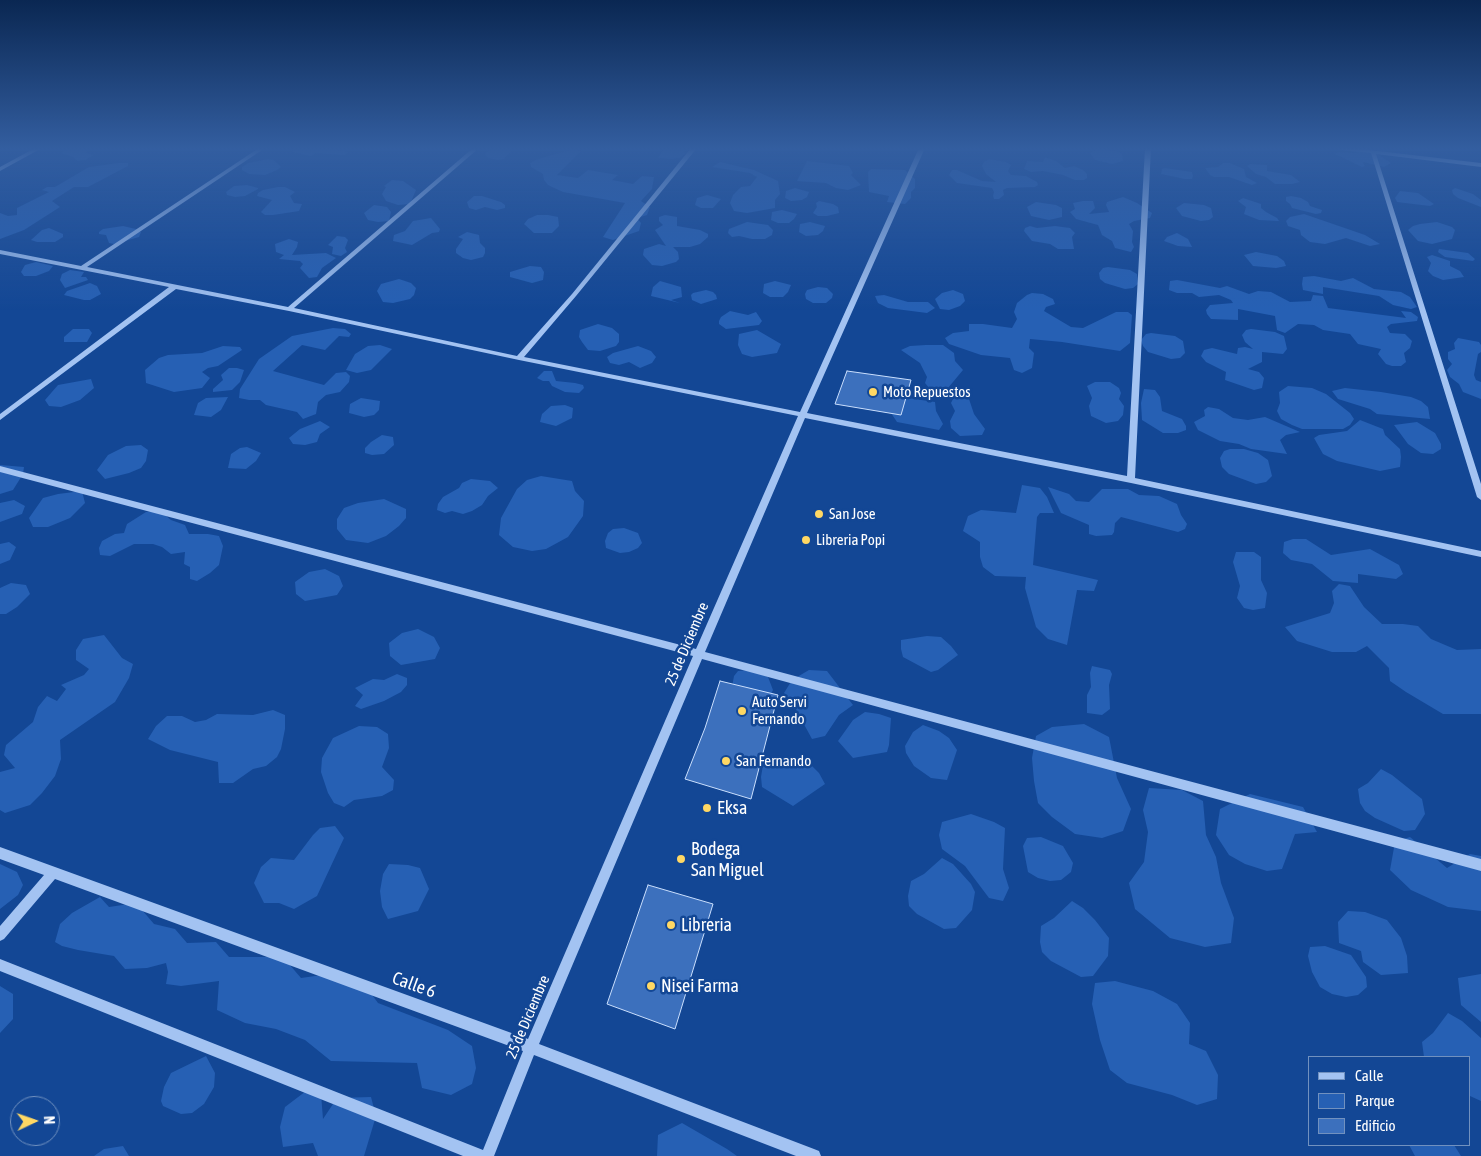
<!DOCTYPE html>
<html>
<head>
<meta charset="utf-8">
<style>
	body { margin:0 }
	#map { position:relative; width:1481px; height:1156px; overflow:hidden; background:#134795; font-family:"Asap Condensed",sans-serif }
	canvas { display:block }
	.legend { position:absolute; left:1308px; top:1056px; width:162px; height:90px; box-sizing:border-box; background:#134795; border:1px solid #7191bf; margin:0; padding:6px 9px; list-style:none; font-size:15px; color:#fff }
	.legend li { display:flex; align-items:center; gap:10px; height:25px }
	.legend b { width:25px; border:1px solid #7191bf }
	.north { position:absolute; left:10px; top:1096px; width:50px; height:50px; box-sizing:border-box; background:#134795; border:1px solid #7191bf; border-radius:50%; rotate:87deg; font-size:14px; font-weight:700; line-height:20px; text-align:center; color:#fff }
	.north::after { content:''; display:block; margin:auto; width:18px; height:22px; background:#ffd864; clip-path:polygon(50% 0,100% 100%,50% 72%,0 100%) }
</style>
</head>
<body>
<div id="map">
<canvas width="1481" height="1156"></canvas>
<ul class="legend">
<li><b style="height:6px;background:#a3c3f2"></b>Calle</li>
<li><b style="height:14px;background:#2660b4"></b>Parque</li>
<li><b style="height:14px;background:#3c70bd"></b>Edificio</li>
</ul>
<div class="north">N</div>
</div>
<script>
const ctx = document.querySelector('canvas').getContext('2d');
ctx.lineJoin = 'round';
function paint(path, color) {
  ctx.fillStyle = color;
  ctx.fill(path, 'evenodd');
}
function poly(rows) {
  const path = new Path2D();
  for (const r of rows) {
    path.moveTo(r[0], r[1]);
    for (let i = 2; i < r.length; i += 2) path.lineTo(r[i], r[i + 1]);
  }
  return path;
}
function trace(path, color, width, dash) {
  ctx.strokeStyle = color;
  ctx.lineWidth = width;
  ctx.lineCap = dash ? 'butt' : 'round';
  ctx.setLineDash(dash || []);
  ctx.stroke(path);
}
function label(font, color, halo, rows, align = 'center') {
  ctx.font = font + ' "Asap Condensed",sans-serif';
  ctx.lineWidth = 5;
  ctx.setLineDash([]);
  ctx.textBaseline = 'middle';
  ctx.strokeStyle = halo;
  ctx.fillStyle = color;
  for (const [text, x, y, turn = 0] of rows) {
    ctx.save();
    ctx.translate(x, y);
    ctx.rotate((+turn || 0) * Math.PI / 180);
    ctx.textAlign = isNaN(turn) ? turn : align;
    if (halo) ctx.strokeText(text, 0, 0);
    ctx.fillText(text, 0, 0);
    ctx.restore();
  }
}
paint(poly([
	[70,148,88,150,86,153,93,155,86,160,77,161,73,157,61,153],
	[327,148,348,152,345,155,315,153,311,156,293,152,292,149],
	[491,148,508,148,512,150,504,159,498,160,488,158,485,154],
	[669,148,685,148,680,150,686,153,680,158,671,159,658,158,663,150],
	[574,149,581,151,557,175,578,178,588,170,618,175,612,180,633,184,642,176,654,177,652,189,641,201,650,207,647,215,637,218,641,223,639,231,613,240,603,237,625,203,563,192,548,185,544,180,543,174,531,167,530,163,538,159],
	[1098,149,1117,151,1122,154,1123,161,1112,164,1095,160,1090,153],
	[1366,150,1373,151,1391,163,1384,167,1364,162,1363,163,1365,166,1362,167,1335,154,1338,152,1355,153],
	[1045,157,1056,161,1065,168,1074,166,1083,170,1087,174,1087,178,1084,180,1075,180,1063,175,1043,171,1031,172,1024,169,1027,161,1043,162],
	[268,159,274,160,281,167,277,170,265,175,249,174,242,170,242,167,248,163],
	[989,159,1006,162,1011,165,1008,171,1011,175,1026,176,1037,182,1038,185,1035,187,1007,188,1003,190,1004,195,999,199,994,199,993,196,994,192,992,188,957,183,949,175,952,170,957,170,982,181,996,182,986,174,982,166,984,162],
	[807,161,849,166,853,173,851,175,861,185,848,190,836,188,826,183,797,181],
	[720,162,754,170,778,181,780,194,775,200,775,208,747,213,734,211,730,203,733,195,741,187,750,186,757,177,750,173,712,167],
	[119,163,128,163,128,166,88,187,74,187,52,201,60,207,24,230,0,239,0,213,8,216,17,215,17,208,49,192,42,190,47,187,55,187,89,167],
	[1223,163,1230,163,1244,169,1246,177,1257,183,1252,185,1229,177,1214,177,1210,175,1205,168,1218,167],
	[1250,164,1267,165,1267,171,1291,175,1300,182,1292,184,1275,184,1266,177,1256,174,1247,166],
	[1165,168,1192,172,1193,176,1192,179,1185,179,1161,174,1162,169],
	[871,169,905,170,915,179,915,188,911,192,911,198,905,204,887,202,889,196,869,192,868,172],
	[392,180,403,181,416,190,410,204,398,205,386,201,382,194,386,187,384,186],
	[247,185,258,188,258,189,245,196,235,197,227,195,226,192,234,186],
	[278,187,285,187,295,192,290,196,294,203,302,204,299,211,273,215,265,215,261,212,272,200,257,196,258,193,263,190],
	[795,188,809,192,807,197,802,200,791,201,785,198,786,191],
	[1455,188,1473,194,1481,200,1481,207,1458,198,1453,194,1452,190],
	[1400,191,1418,193,1434,204,1430,206,1397,202,1395,198],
	[707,195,721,199,713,208,701,208,695,205,697,198],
	[474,196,482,196,501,202,505,205,505,208,497,210,485,207,476,210,469,208,467,202],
	[1291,196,1301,198,1308,202,1310,206,1322,210,1321,213,1316,214,1292,208,1290,204,1286,201,1286,197],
	[1123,197,1137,203,1152,213,1150,218,1134,221,1129,224,1133,231,1132,242,1134,247,1131,252,1115,248,1112,241,1102,235,1098,225,1076,219,1070,212,1075,209,1073,203,1083,201,1093,201,1095,208,1089,214,1109,212,1106,205,1107,202],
	[1243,198,1261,204,1261,208,1266,212,1277,218,1279,221,1259,220,1244,214,1246,207,1238,201],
	[819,201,833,204,838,207,839,213,827,216,818,216,813,213,817,207,816,203],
	[1036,202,1056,205,1062,208,1062,217,1049,220,1031,216,1027,207],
	[1184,203,1204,205,1211,208,1213,217,1209,220,1201,221,1182,216,1176,208],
	[374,205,387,207,391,212,389,221,378,222,368,220,364,213],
	[782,210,797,214,794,219,789,223,778,223,771,220,772,212],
	[1304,214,1365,235,1380,244,1370,246,1346,238,1325,244,1310,242,1301,235,1300,230,1288,226,1286,221,1290,217],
	[537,215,548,215,558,217,559,226,552,233,534,233,524,224,528,219],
	[665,215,677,217,677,226,700,230,708,234,708,237,700,244,690,247,673,247,678,252,679,259,676,262,662,266,652,265,643,255,644,249,659,244,666,246,655,230,663,225,659,221,659,217],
	[431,218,440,229,439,232,432,233,412,245,393,241,394,235,405,231,413,221],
	[747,222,768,225,773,230,772,235,765,239,752,239,739,236,732,237,728,233,729,229],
	[810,222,825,226,823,231,818,235,806,236,799,232,800,224],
	[1437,222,1452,227,1455,230,1452,239,1432,244,1418,241,1408,230,1413,226,1420,224],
	[123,226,136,229,141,232,139,237,114,244,109,243,106,235,99,234,99,232,103,229],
	[1030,226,1037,228,1055,226,1070,228,1075,233,1072,237,1074,249,1058,249,1050,244,1032,241,1024,231,1025,228],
	[49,228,63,234,63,237,55,242,37,242,31,240,42,230],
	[467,232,479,235,480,243,485,248,485,253,483,257,471,260,463,258,456,253,456,249,463,239,458,237],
	[1177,233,1188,239,1192,247,1178,246,1164,241,1167,237],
	[337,236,345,237,348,240,345,248,347,252,341,256,332,254,333,247,328,245],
	[289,239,298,242,297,247,292,255,326,253,336,258,322,268,317,277,309,278,300,268,303,264,300,261,279,259,284,255,276,252,275,244],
	[1439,249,1468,253,1475,259,1473,261,1445,257,1438,252],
	[1256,252,1277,256,1284,261,1286,266,1276,268,1253,266,1244,255],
	[1432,255,1450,261,1450,266,1460,271,1464,277,1443,280,1433,276,1428,271,1431,263,1427,257],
	[36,262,53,266,49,271,36,276,24,276,21,272,25,265],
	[530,266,541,267,544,272,543,280,532,283,510,277,510,272],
	[1108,267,1130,270,1137,274,1138,284,1133,288,1125,289,1105,283,1100,279,1099,273,1103,268],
	[70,270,84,272,81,277,86,277,88,280,65,288,60,280,62,274],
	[1314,276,1341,281,1353,278,1374,289,1401,292,1410,297,1417,307,1411,309,1393,305,1379,296,1323,287,1323,294,1303,290,1302,284,1303,277],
	[399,279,411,283,416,288,414,295,410,299,393,303,383,302,377,291,381,284],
	[1177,280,1220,288,1227,286,1249,294,1258,291,1271,292,1290,302,1311,301,1313,295,1323,296,1328,308,1406,318,1401,311,1411,312,1418,317,1417,321,1391,324,1387,327,1390,333,1405,334,1412,341,1410,348,1404,353,1406,362,1401,366,1392,366,1386,364,1378,354,1381,349,1358,344,1350,334,1323,330,1314,325,1298,324,1285,333,1277,330,1275,316,1238,309,1238,320,1211,319,1207,314,1206,310,1210,305,1233,303,1231,300,1219,295,1199,297,1192,293,1177,293,1169,290,1170,281],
	[660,281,681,287,682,297,671,300,680,303,651,296,653,287],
	[775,281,791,285,788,292,783,297,770,297,763,293,764,284],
	[90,283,97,286,101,294,90,300,84,300,64,295,67,291],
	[818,287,827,288,833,294,832,298,826,303,813,303,806,299,805,294,807,290],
	[706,290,713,292,716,295,717,299,701,304,692,300,691,295,693,293],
	[953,290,963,294,965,301,960,306,949,310,940,309,935,299,942,293],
	[1032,293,1043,294,1053,299,1055,304,1046,307,1044,311,1071,327,1083,328,1116,312,1128,312,1132,315,1130,343,1120,351,1062,342,1030,339,1029,348,1034,353,1032,368,1022,373,1014,370,1010,358,981,355,949,344,945,338,953,333,969,331,969,324,983,324,1012,328,1017,319,1014,312,1017,303,1027,295],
	[884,295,908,302,928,302,935,308,927,313,888,308,878,303,875,296],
	[730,311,748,315,756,312,762,321,759,325,726,329,719,324,719,321,721,317],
	[598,324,612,328,619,334,619,342,616,346,600,351,588,350,582,342,579,337,580,330],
	[333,328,345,329,351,334,349,337,339,336,325,350,302,345,273,371,324,385,336,373,346,372,350,376,349,382,340,392,326,395,318,402,316,414,303,419,297,412,266,405,260,400,249,400,239,398,240,389,259,359,292,336],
	[73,329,89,329,92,333,87,342,64,342,64,337],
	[1251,329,1275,332,1284,336,1287,349,1283,354,1262,352,1262,362,1248,369,1259,372,1264,378,1262,388,1254,390,1225,380,1226,372,1206,362,1201,356,1204,350,1212,348,1237,354,1238,348,1245,347,1253,349,1245,342,1242,335,1246,330],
	[757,330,781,344,777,353,752,357,742,354,738,345,739,334],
	[1151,333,1175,336,1183,341,1185,353,1180,358,1171,359,1148,352,1143,346,1141,340,1146,334],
	[1458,338,1479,342,1481,345,1481,352,1478,354,1474,375,1476,380,1481,382,1481,399,1463,392,1459,384,1450,377,1447,370,1452,364,1448,359,1448,352,1455,349,1454,343],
	[380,345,392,349,371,370,357,373,346,370,355,354,368,346],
	[926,345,943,345,954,353,955,361,963,370,948,388,940,392,930,389,925,383,927,377,920,363,901,350,910,346],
	[223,346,240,347,242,350,218,366,208,368,202,372,210,378,202,388,174,392,146,383,145,370,159,358,168,355,202,353],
	[638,346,651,351,656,357,652,363,640,368,629,362,619,365,610,363,607,357,613,353],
	[229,368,237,368,244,370,240,382,232,390,213,392,213,389,223,380,221,375],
	[544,371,552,371,556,381,575,383,583,385,584,388,579,393,565,392,552,386,549,381,543,381,537,378],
	[91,379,94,388,80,400,61,407,49,406,45,400,58,385],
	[1095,382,1110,382,1119,388,1121,393,1119,399,1124,406,1123,415,1118,421,1106,423,1091,416,1089,406,1092,398,1087,386],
	[1288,386,1312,388,1326,394,1350,413,1354,419,1350,425,1343,429,1302,429,1292,425,1281,419,1277,411,1280,403,1279,392],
	[1345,388,1381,392,1411,397,1421,401,1428,407,1430,419,1377,414,1370,409,1338,399,1332,391],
	[1144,389,1155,390,1160,397,1162,411,1182,419,1186,426,1186,430,1178,433,1163,433,1142,420,1141,403],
	[961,396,969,399,974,414,985,429,982,435,960,436,951,428,950,421,955,411,951,403,954,397],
	[228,397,221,410,211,417,194,415,198,403,206,398],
	[901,397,935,402,936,411,943,424,939,430,897,422,891,413],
	[361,398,380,401,379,410,374,415,364,417,349,413,350,404],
	[565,405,573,408,572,418,556,426,540,422,542,414,551,406],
	[1208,407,1219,409,1233,418,1248,420,1265,417,1300,432,1286,435,1280,440,1287,454,1251,449,1239,444,1220,441,1198,430,1194,422,1205,416,1204,410],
	[1360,420,1383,429,1385,435,1400,449,1401,457,1400,467,1380,471,1337,461,1323,454,1314,438,1319,435,1347,431],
	[320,421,330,427,320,434,317,442,305,445,293,444,289,438,300,429],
	[1417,422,1435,433,1441,444,1441,449,1433,454,1421,453,1408,444,1394,425],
	[382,435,393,437,394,445,384,454,372,455,365,453,365,448,371,442],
	[141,445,148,450,146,461,141,468,129,473,105,479,97,470,108,455,126,446],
	[247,447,261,453,256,461,246,469,228,468,231,454,240,448],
	[1230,449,1244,449,1258,453,1268,460,1272,476,1266,482,1256,484,1229,474,1222,467,1220,458,1224,451],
	[0,465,24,467,23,474,13,490,0,494],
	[541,476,572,481,575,491,584,501,583,516,568,537,546,549,532,551,513,547,499,535,501,518,517,489,527,480],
	[471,479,490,481,498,488,488,496,482,505,472,511,463,514,452,511,445,513,437,510,438,504,443,497,459,488,462,483],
	[1022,485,1040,488,1047,497,1054,513,1040,513,1037,517,1033,565,1098,580,1094,591,1077,590,1067,645,1048,639,1036,627,1025,588,1026,577,995,576,983,567,980,557,980,542,963,531,968,516,981,510,1016,513],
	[1048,487,1069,494,1076,501,1089,502,1102,489,1128,489,1139,495,1159,496,1177,504,1181,515,1187,524,1185,529,1178,532,1121,517,1115,523,1114,532,1112,535,1096,536,1089,534,1089,525,1061,513],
	[82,491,85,503,70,518,48,527,33,527,29,518,43,498,58,494],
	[384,499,406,509,406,518,399,526,386,536,368,543,346,540,337,529,337,519,344,508,358,503],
	[14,500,25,506,22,514,0,522,0,503],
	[160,511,171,520,185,525,189,534,208,534,219,536,223,546,219,565,210,573,197,581,190,579,190,567,184,564,185,552,171,554,162,547,153,544,134,544,110,556,100,555,99,548,102,541,115,534,124,533,127,524,146,512],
	[624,528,638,533,642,543,638,548,629,552,620,553,606,548,605,541,608,533,613,529],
	[1293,539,1306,539,1331,555,1370,549,1399,565,1403,574,1396,579,1358,574,1358,583,1333,581,1312,564,1291,560,1283,553,1284,542],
	[9,542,16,547,10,560,0,564,0,544],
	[1236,552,1254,552,1261,557,1261,580,1267,593,1265,608,1253,610,1244,608,1237,598,1240,586,1233,562],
	[325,569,339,576,343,586,337,595,305,601,296,594,295,582,309,572],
	[11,583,26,585,30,594,17,607,6,614,0,614,0,588],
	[1339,584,1350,586,1364,607,1382,624,1403,624,1418,626,1431,639,1457,650,1481,649,1481,714,1443,714,1406,692,1390,681,1389,668,1367,646,1356,652,1332,652,1297,641,1285,627,1330,613,1334,603,1332,591],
	[418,629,434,637,440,648,435,659,401,665,390,656,389,643,402,633],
	[104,635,122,658,133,664,129,678,115,702,60,740,61,759,55,776,42,793,30,805,5,813,0,810,0,772,15,768,4,755,6,745,33,722,38,707,47,696,57,701,66,689,61,685,84,675,89,669,76,660,76,650,83,639],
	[927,636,941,637,951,646,958,655,938,670,931,672,903,657,901,649,901,640],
	[1092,666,1110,670,1112,674,1109,685,1110,709,1102,715,1087,713,1087,695,1091,687,1090,673],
	[751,670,768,677,773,690,770,696,732,687,734,676,738,671],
	[809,670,827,671,853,705,839,715,825,736,812,739,794,706,784,693,792,680],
	[397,674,407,678,407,685,401,692,384,701,361,709,355,706,363,695,355,688,373,679,384,680],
	[273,710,285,715,285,729,281,749,277,757,266,766,253,769,233,783,219,783,218,762,170,750,148,739,156,726,167,716,182,716,195,722,206,720,217,714,253,715],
	[865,712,879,714,891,718,889,745,887,752,853,758,838,741,853,720],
	[1084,724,1109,737,1117,778,1131,809,1123,831,1102,838,1075,834,1052,817,1038,803,1034,781,1032,758,1036,736,1052,727],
	[923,725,939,731,949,738,957,750,947,780,931,778,914,766,906,753,905,746,913,732],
	[359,726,377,727,388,734,389,748,382,767,394,780,393,790,382,796,354,800,344,807,334,803,328,793,321,772,322,758,333,738],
	[792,760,808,762,819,773,825,784,793,806,762,787,761,777,763,765],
	[1381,769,1392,775,1422,799,1425,814,1415,830,1404,831,1375,818,1365,811,1360,803,1358,789,1368,783],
	[1149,788,1182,790,1203,801,1206,835,1216,857,1221,883,1234,918,1231,943,1205,947,1170,938,1135,909,1129,883,1144,862,1148,832,1143,810],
	[1250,794,1303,807,1317,832,1295,834,1282,869,1267,871,1245,864,1229,855,1216,835,1220,809],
	[971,814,994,822,1005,828,1003,869,1009,888,1003,901,989,898,965,866,942,849,939,835,942,822],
	[335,826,344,838,317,896,294,909,279,903,264,903,254,883,261,867,271,858,294,860,313,835,320,828],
	[1041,837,1063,846,1073,863,1071,872,1061,880,1050,881,1038,878,1028,872,1023,846,1027,838],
	[1410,837,1447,868,1470,854,1481,856,1481,911,1448,907,1411,890,1390,870,1395,842],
	[942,858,953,864,971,884,975,892,972,910,956,928,944,929,917,914,909,906,908,896,911,881,924,874],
	[0,864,17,872,23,885,18,895,0,909],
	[389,864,408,865,420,868,429,889,418,911,388,919,382,907,380,891,383,874],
	[100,897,109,907,136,903,154,924,175,929,187,943,216,942,229,957,283,957,301,978,329,974,367,988,378,1003,448,1030,472,1046,476,1068,472,1084,451,1095,422,1088,417,1063,331,1061,305,1040,276,1029,245,1023,217,1010,219,981,181,986,166,984,168,972,166,963,147,968,125,969,114,956,78,950,62,946,55,942,60,924,72,913],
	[1072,901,1083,908,1095,920,1109,938,1108,956,1093,976,1081,977,1051,961,1042,952,1040,942,1041,926,1054,918],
	[1348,911,1365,912,1387,920,1401,938,1407,956,1408,973,1381,975,1363,962,1361,951,1339,943,1338,922],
	[1325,946,1351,955,1366,977,1367,987,1358,995,1346,997,1332,994,1320,987,1312,972,1308,956,1310,947],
	[1481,974,1481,1022,1461,1005,1458,978],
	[1115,981,1153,991,1177,1004,1190,1023,1189,1044,1206,1051,1218,1075,1217,1099,1197,1105,1172,1095,1127,1083,1110,1070,1100,1040,1092,1004,1095,983],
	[0,986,13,994,13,1019,0,1033],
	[1448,1013,1462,1021,1481,1038,1481,1101,1470,1096,1470,1057,1424,1057,1422,1042,1433,1033],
	[206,1056,215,1073,214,1087,204,1104,192,1113,181,1114,163,1106,161,1101,164,1087,171,1073],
	[310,1088,321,1094,323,1119,337,1098,371,1097,376,1116,364,1156,318,1156,313,1143,283,1147,280,1127,285,1107],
	[682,1123,727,1149,737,1156,657,1156,658,1135],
	[1409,1145,1454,1145,1461,1156,1415,1156],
	[123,1146,129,1156,94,1156,104,1149]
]), '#2660b4');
const building = poly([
	[847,371,911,380,901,415,835,404,847,371],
	[720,681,778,695,751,799,685,779,705,728,720,681],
	[648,885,713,904,675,1029,607,1004,648,885]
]);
paint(building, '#3c70bd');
trace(building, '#cadffd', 1);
paint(poly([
	[35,148,42,148,0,171,0,167,35,148],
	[259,148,265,148,87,267,288,307,473,148,479,148,294,308,517,356,572,294,691,148,697,148,576,296,524,357,800,412,919,148,925,148,807,413,1127,476,1145,148,1151,148,1135,478,1481,551,1481,557,1131,483,805,418,705,652,1481,859,1481,871,702,659,539,1044,814,1149,819,1151,821,1156,796,1156,534,1055,494,1156,463,1156,0,971,0,959,483,1150,523,1051,55,879,4,939,0,941,0,926,44,875,0,859,0,847,528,1039,693,656,0,472,0,466,696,649,798,416,519,360,289,311,176,289,0,420,0,414,169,287,0,254,0,250,81,266,259,148],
	[1337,148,1352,148,1481,163,1481,167,1376,154,1481,484,1481,500,1477,497,1371,153,1340,150,1337,148]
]), '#a3c3f2');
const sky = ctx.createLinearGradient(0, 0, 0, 310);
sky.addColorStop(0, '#0a2752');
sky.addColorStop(0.48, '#335ea0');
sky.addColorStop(1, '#335ea000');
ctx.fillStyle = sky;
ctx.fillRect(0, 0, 1481, 310);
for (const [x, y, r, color] of [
	[873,392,5,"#ffd864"],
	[819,514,5,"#ffd864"],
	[806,540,5,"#ffd864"],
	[742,711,5,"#ffd864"],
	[726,761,5,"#ffd864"],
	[707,808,5,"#ffd864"],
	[681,859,5,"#ffd864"],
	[671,925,5,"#ffd864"],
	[651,986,5,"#ffd864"]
]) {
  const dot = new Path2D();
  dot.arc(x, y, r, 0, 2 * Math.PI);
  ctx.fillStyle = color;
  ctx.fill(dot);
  trace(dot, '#134795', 2);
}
label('15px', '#fff', '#134795', [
	["Moto Repuestos",883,392],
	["San Jose",829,514],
	["Libreria Popi",816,540],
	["Auto Servi",752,702],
	["Fernando",752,719],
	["San Fernando",736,761]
], 'left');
label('15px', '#fff', '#134795', [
	["25 de Diciembre",687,644,-67],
	["25 de Diciembre",528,1017,-67]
]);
label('18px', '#fff', '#134795', [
	["Eksa",717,808],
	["Bodega",691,849],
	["San Miguel",691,870],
	["Libreria",681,925],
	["Nisei Farma",661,986]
], 'left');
label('18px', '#fff', '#134795', [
	["Calle 6",414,985,20]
]);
</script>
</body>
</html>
